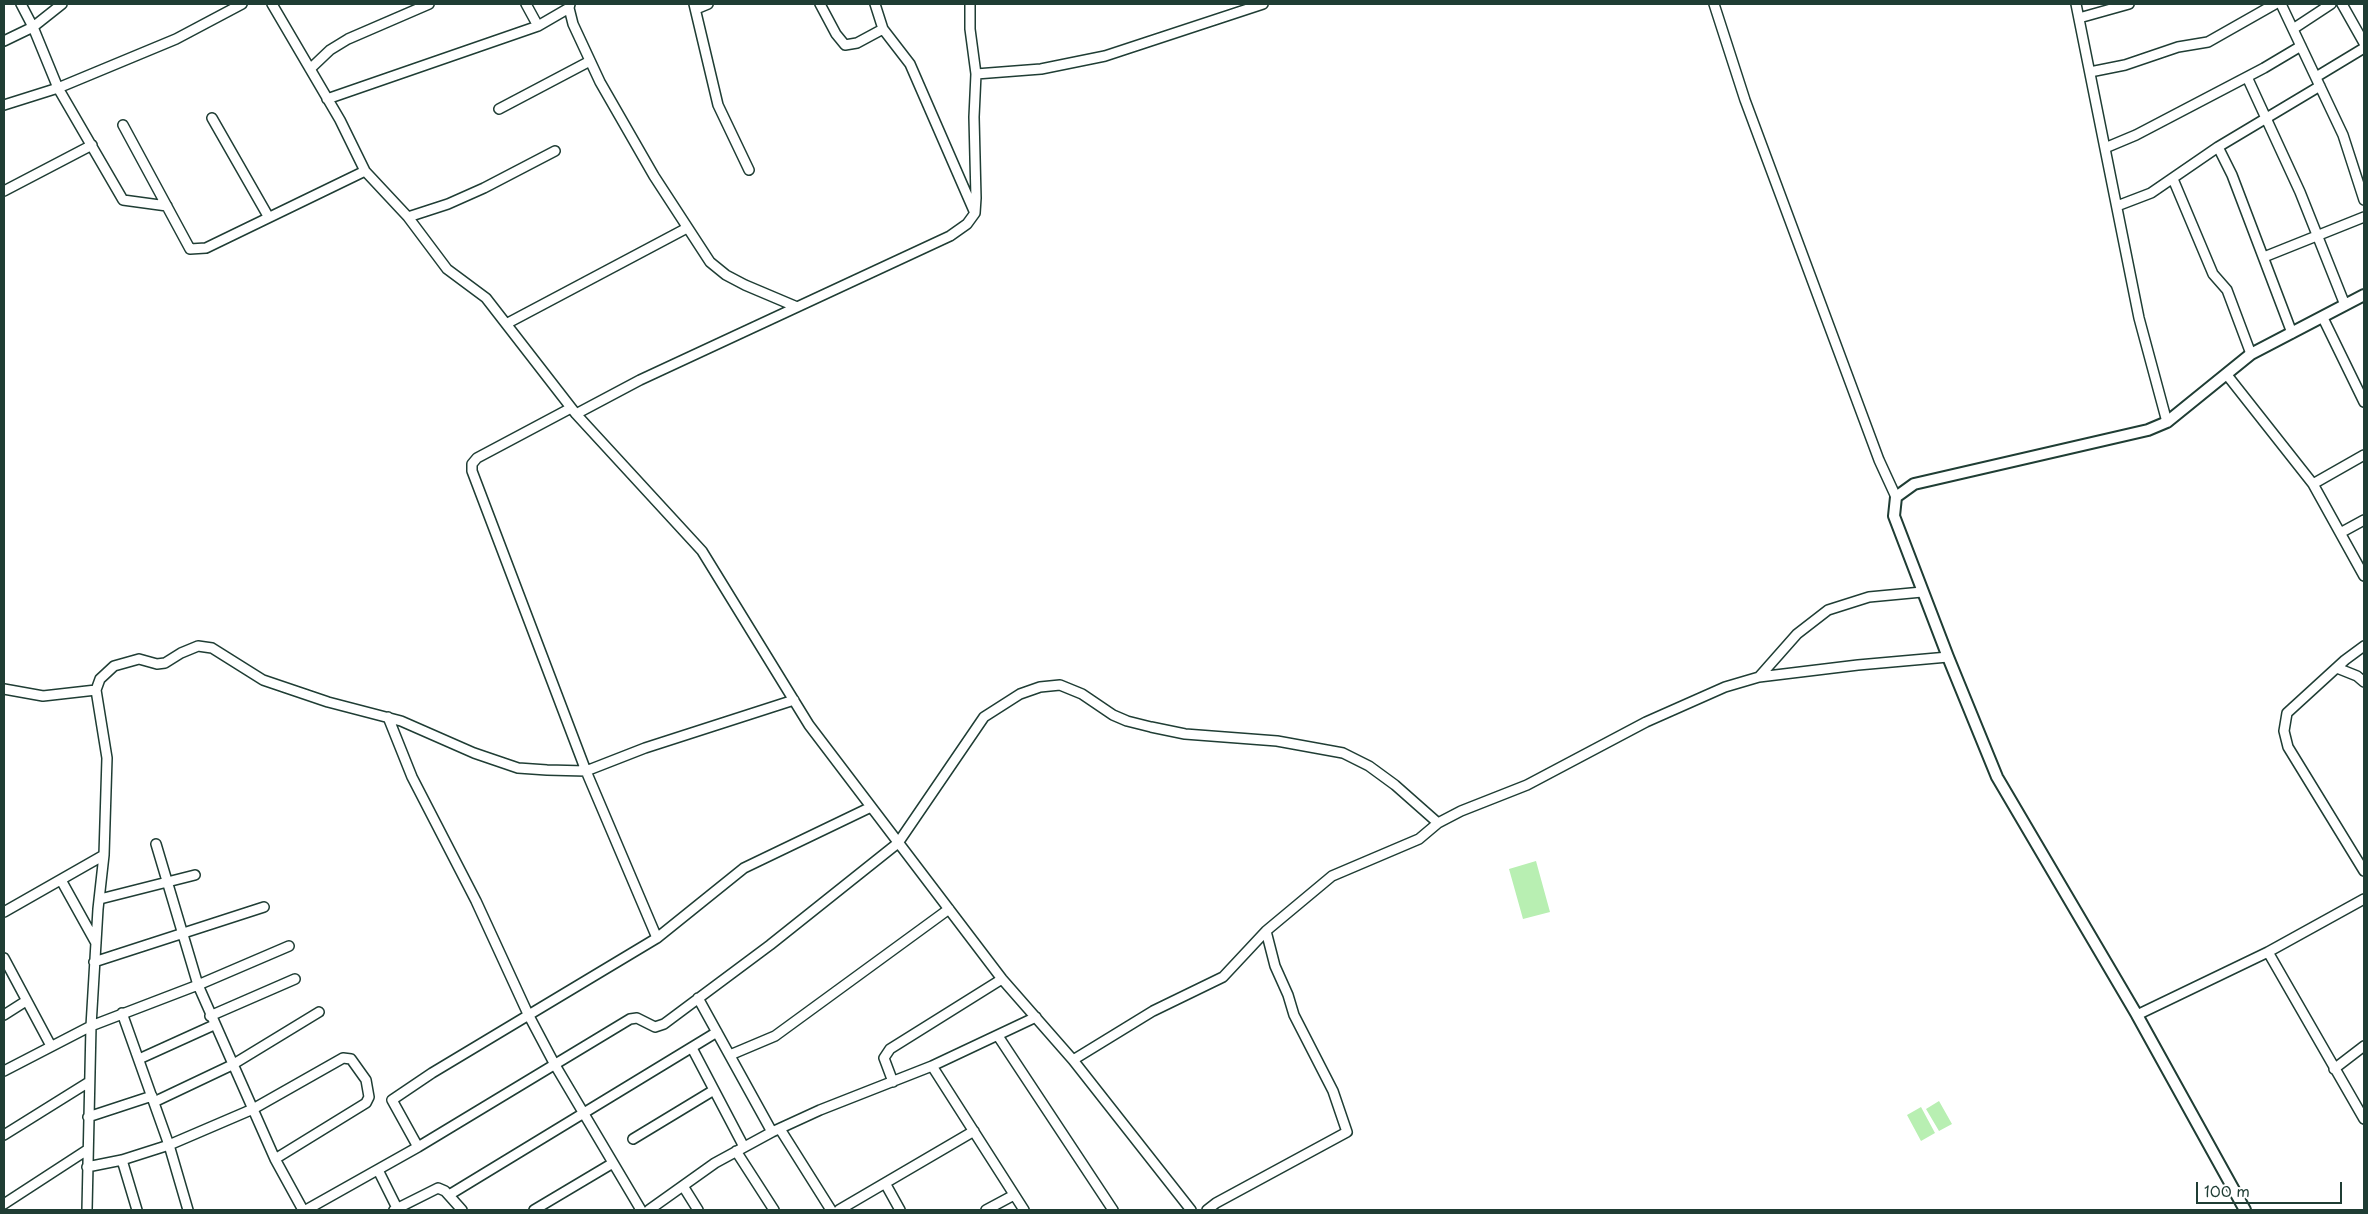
<!DOCTYPE html>
<html>
<head>
<meta charset="utf-8">
<style>
	body { margin:0 }
	#map { position:relative; width:2368px; height:1214px; overflow:hidden; background:#fff; font-family:"Playpen Sans",sans-serif }
	canvas { display:block }
	.frame { position:absolute; inset:0; border:5px solid #1f3d34; pointer-events:none }
	.scale { position:absolute; left:2196px; top:1182px; width:146px; height:22px; box-sizing:border-box; border:2px solid #1f3d34; border-top:0; padding-left:6px; font-size:15px; line-height:18px; white-space:nowrap; color:#1f3d34; -webkit-text-stroke:4px #fff; paint-order:stroke }
</style>
</head>
<body>
<div id="map">
<canvas width="2368" height="1214"></canvas>
<div class="frame"></div>
<div class="scale">100 m</div>
</div>
<script>
const ctx = document.querySelector('canvas').getContext('2d');
ctx.lineJoin = 'round';
function paint(path, color) {
  ctx.fillStyle = color;
  ctx.fill(path, 'evenodd');
}
function poly(rows) {
  const path = new Path2D();
  for (const r of rows) {
    path.moveTo(r[0], r[1]);
    for (let i = 2; i < r.length; i += 2) path.lineTo(r[i], r[i + 1]);
  }
  return path;
}
function trace(path, color, width, dash) {
  ctx.strokeStyle = color;
  ctx.lineWidth = width;
  ctx.lineCap = dash ? 'butt' : 'round';
  ctx.setLineDash(dash || []);
  ctx.stroke(path);
}
paint(poly([
	[1536,861,1550,912,1523,919,1509,869],
	[1939,1101,1952,1124,1939,1131,1926,1109],
	[1921,1107,1935,1133,1921,1141,1907,1115]
]), '#b8efb2');
const minor = poly([
	[21,4,33,27,58,88,123,200,167,206],
	[272,4,340,120,365,171,408,217,447,269,486,298,576,414,702,551,809,725,1002,979,1073,1060,1191,1210],
	[526,4,538,26],
	[570,4,569,8,573,24,600,82,654,176,710,262,726,275,745,285,797,307],
	[694,4,718,105,749,170],
	[820,4,836,34,845,45,857,43,883,29,910,64,974,211],
	[875,4,883,29],
	[1714,4,1745,100,1879,460,1896,497],
	[2076,4,2139,318,2167,422],
	[2281,4,2343,135,2364,200],
	[2342,4,2364,43],
	[696,9,708,4],
	[2079,18,2129,4],
	[2293,29,2331,4],
	[4,41,33,27,62,4],
	[310,69,330,50,348,39,429,4],
	[2090,72,2125,65,2178,47,2208,42,2275,4],
	[976,74,1041,69,1105,56,1263,4],
	[2247,77,2300,192,2345,305],
	[2316,77,2364,48],
	[327,99,538,26,569,8],
	[4,105,58,88,176,39,242,4],
	[499,109,590,61],
	[212,118,268,216],
	[123,125,190,249,206,248,365,171],
	[2218,147,2232,175,2292,333],
	[2105,148,2136,135,2264,68,2301,46],
	[2173,179,2213,274,2227,290,2251,354],
	[4,191,92,145],
	[2117,206,2151,193,2218,147,2320,86],
	[408,217,448,204,484,188,555,151],
	[2264,257,2364,217],
	[2323,318,2364,402],
	[506,324,687,228],
	[2227,375,2313,484,2364,576],
	[571,408,477,458,472,464,472,471,586,771,657,938],
	[576,414,640,380,950,236,967,224,975,213,976,198,974,117,976,74,970,29,970,4],
	[2313,484,2364,455],
	[2342,532,2364,520],
	[2364,646,2345,660,2287,713,2284,731,2288,747,2364,871],
	[2337,668,2357,676,2364,682],
	[1759,677,1797,634,1828,610,1869,597,1922,592],
	[4,689,43,696,96,690],
	[388,717,412,777,476,901,528,1014,555,1065,641,1210],
	[156,844,198,985,275,1159,303,1210],
	[61,880,96,943],
	[100,899,195,875],
	[4,912,104,855],
	[2268,952,2364,1119],
	[4,958,51,1046],
	[94,962,264,907],
	[698,998,772,1132],
	[122,1013,169,1145,188,1210],
	[4,1015,26,1001],
	[2137,1015,2268,952,2364,899],
	[210,1016,295,979],
	[998,1036,1113,1210],
	[692,1048,744,1147],
	[730,1055,775,1036,949,909],
	[139,1059,214,1025],
	[1073,1060,1153,1011,1223,977,1266,931,1332,876,1419,839,1438,823,1461,811,1527,785,1646,722,1725,687,1759,677,1858,665,1948,657],
	[932,1066,1024,1210],
	[2334,1069,2364,1046],
	[4,1071,91,1026,198,985,289,946],
	[893,1082,884,1058,890,1049,1002,979],
	[154,1102,232,1065,319,1012],
	[88,1117,152,1096],
	[780,1129,831,1210],
	[4,1135,89,1082],
	[633,1139,714,1090],
	[418,1147,392,1100,432,1073,657,938,744,868,871,807],
	[736,1151,774,1210],
	[122,1160,137,1210],
	[87,1167,122,1160,169,1145,253,1109,343,1058,351,1059,366,1080,369,1097,366,1103,275,1159],
	[378,1170,398,1210],
	[885,1183,900,1210],
	[683,1186,698,1210],
	[449,1195,717,1032],
	[4,1204,87,1150],
	[87,1210,91,1026,98,909,104,855,107,758,96,690,100,679,114,666,139,659,157,664,165,663,181,653,198,646,212,648,263,680,328,702,401,721,474,753,518,768,547,770,586,771,645,748,794,700],
	[306,1210,418,1147,630,1019,637,1018,655,1027,664,1024,770,945,898,843,984,717,1020,694,1040,687,1060,685,1082,694,1113,715,1127,721,1151,727,1185,734,1277,741,1343,753,1369,766,1395,785,1438,823],
	[394,1210,438,1188,445,1191,462,1210],
	[534,1210,613,1163],
	[649,1210,715,1163,772,1132,820,1110,932,1066,1036,1017],
	[839,1210,974,1131],
	[986,1210,1014,1195],
	[1207,1210,1216,1203,1347,1132,1333,1091,1294,1015,1288,995,1275,966,1266,931]
]);
const tertiary = poly([
	[2245,1210,2137,1015,1997,777,1948,657,1894,516,1896,497,1914,484,2148,430,2167,422,2251,354,2364,295]
]);
trace(minor, '#1f3d34', 12);
trace(tertiary, '#1f3d34', 14);
trace(minor, '#fff', 9);
trace(tertiary, '#fff', 10);
</script>
</body>
</html>
